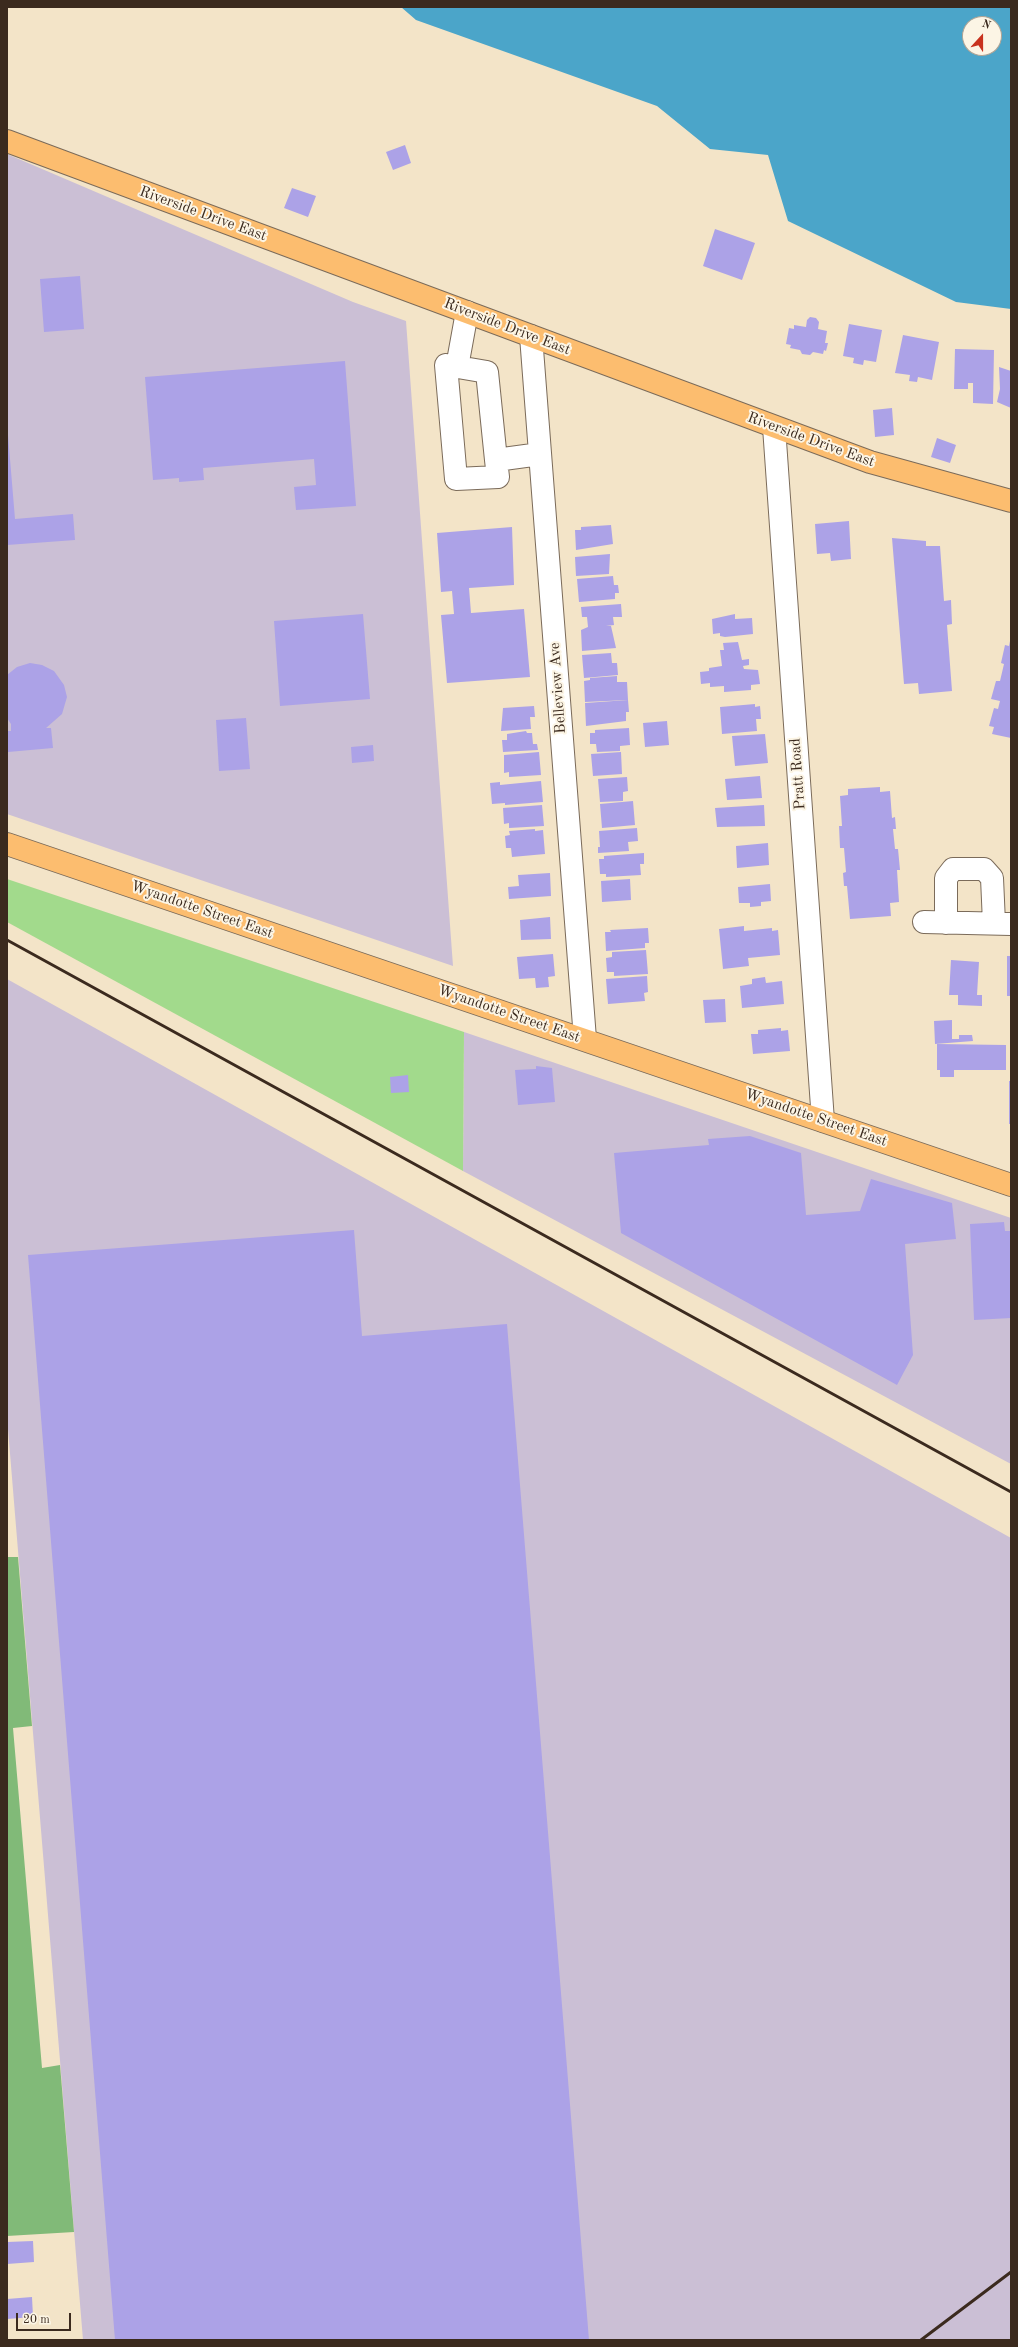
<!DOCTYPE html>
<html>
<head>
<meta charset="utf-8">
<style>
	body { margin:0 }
	#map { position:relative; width:1018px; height:2347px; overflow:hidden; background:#f3e4c8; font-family:"Old Standard TT",serif }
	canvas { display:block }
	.frame { position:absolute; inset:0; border:8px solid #3b2a1e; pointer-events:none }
	.north { position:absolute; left:962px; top:16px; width:40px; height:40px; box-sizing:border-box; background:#fcf5e5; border:1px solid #afa495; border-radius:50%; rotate:21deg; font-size:11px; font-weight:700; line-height:16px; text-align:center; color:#3b2a1e }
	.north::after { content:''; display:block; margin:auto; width:14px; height:18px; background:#c8321e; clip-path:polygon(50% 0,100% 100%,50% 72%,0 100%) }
	.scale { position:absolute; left:16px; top:2313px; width:55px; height:18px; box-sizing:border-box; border:2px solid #3b2a1e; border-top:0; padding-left:5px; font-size:12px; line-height:14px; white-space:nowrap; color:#3b2a1e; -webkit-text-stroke:3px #fcf5e5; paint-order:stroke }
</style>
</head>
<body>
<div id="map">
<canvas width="1018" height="2347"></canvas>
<div class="frame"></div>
<div class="north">N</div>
<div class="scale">20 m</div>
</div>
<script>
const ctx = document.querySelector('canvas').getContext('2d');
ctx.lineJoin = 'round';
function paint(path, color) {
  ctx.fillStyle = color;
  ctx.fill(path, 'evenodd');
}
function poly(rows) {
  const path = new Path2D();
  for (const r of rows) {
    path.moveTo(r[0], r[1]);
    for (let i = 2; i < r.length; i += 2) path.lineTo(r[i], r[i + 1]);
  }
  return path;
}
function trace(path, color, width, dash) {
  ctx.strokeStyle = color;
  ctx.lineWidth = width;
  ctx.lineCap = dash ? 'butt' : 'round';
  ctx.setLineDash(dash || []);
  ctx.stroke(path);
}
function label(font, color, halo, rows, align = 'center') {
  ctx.font = font + ' "Old Standard TT",serif';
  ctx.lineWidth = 4;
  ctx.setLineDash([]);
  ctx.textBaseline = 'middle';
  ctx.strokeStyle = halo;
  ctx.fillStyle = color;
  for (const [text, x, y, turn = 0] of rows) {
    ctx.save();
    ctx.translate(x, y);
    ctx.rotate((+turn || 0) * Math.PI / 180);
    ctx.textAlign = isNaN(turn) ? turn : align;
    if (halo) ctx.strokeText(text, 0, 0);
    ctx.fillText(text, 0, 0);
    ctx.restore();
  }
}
paint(poly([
	[7,154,353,302,406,321,453,966,7,814],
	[7,979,1011,1538,1011,2340,83,2340,7,1417],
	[464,1032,1011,1218,1011,1464,463,1171]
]), '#cbbfd5');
paint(poly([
	[7,879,464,1032,463,1171,7,922]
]), '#a2da8c');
paint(poly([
	[7,1557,18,1557,32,1726,13,1728,42,2068,60,2065,74,2232,7,2236]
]), '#81ba78');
paint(poly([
	[401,7,1011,7,1011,309,956,302,788,221,768,155,710,149,657,106,416,20],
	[970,24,994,24,994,48,970,48]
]), '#4ba5c9');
paint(poly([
	[405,145,411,163,393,170,386,152],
	[292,188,316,196,308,217,284,208],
	[715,229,755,243,742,280,703,266],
	[80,276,84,329,44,332,40,279],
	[810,317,816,318,819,322,818,329,827,331,825,343,828,343,826,351,824,350,823,354,813,352,810,355,802,354,800,350,790,348,791,345,786,344,789,328,794,329,794,325,806,327,807,320],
	[849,324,882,330,876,362,864,360,863,365,853,363,854,358,843,356],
	[903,335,939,342,932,380,918,377,917,382,909,381,910,375,895,373],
	[955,349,994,350,993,404,973,403,973,383,968,383,968,389,954,389],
	[345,361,356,506,296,510,294,487,316,485,314,459,203,468,204,480,179,482,179,478,153,480,145,377],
	[999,367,1011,371,1011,408,997,402,1000,389],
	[892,408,894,435,875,437,873,410],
	[7,423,15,519,73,514,75,540,7,545],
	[937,438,956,445,950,463,931,457],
	[849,521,851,559,831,561,830,553,817,554,815,524],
	[611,525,613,544,576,550,575,530,581,530,581,527],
	[512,527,514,585,469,588,471,613,524,609,530,677,447,683,441,615,454,614,452,591,441,592,437,533],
	[892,538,926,541,926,546,940,546,944,601,951,600,952,624,947,625,952,691,919,694,918,683,904,684],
	[610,554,609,574,576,576,575,557],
	[613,576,614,585,618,585,619,593,615,593,615,599,579,602,577,579],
	[621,604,622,617,613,617,614,625,606,626,611,626,616,648,582,651,581,630,588,627,587,617,582,617,581,607],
	[363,614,370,699,280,706,274,621],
	[735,614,735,619,752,618,753,634,725,637,720,636,720,633,713,634,712,619],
	[1010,641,1011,641,1011,738,992,734,994,727,989,726,994,708,998,709,1000,701,991,699,996,681,1000,681,1004,664,1001,663,1005,645,1009,646],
	[738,642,742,660,749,659,749,665,743,666,744,669,758,670,760,684,751,685,751,690,724,692,724,686,710,687,710,683,701,684,700,672,709,671,709,668,722,666,720,650,724,650,723,643],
	[611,653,612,663,617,663,618,675,584,678,582,655],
	[30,663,42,665,54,671,64,685,67,697,62,714,46,728,51,728,53,748,8,752,7,731,11,731,11,724,7,718,7,675,17,667],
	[617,676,617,682,627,682,628,700,585,702,584,681,590,680,590,678],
	[628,700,629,712,626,712,626,721,586,726,585,703],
	[755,704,755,707,760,706,761,719,756,719,757,731,722,734,720,707],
	[534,706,535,717,530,717,531,729,501,731,503,708],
	[246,718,250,769,219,771,216,720],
	[667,721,669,745,645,747,643,723],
	[629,728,630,745,620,746,620,751,597,752,596,744,590,744,590,733,595,733,595,730],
	[526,731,527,733,532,733,533,744,537,744,538,750,503,752,502,740,507,740,507,734],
	[765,734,768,763,735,766,732,736],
	[373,745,374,761,352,763,351,747],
	[539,752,541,775,509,777,509,772,504,773,504,755],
	[621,752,622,774,593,776,591,754],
	[760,776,762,798,727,800,725,779],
	[627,777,628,791,623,792,623,801,600,802,598,779],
	[541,781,543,802,505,805,505,803,492,804,490,783,500,782,500,785],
	[880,787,880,792,890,791,892,818,895,817,896,829,893,829,895,849,898,849,900,870,897,870,899,902,890,903,891,916,850,919,847,886,844,886,843,873,846,872,844,848,840,848,839,826,842,826,840,796,848,795,848,789],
	[633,801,635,825,602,828,600,804],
	[542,805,544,826,509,828,509,823,504,824,503,808],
	[764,805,765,826,717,827,715,808],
	[637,828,638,841,628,842,629,851,598,853,598,847,600,847,599,831],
	[535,829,535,831,543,830,545,854,512,857,511,848,506,848,505,836,510,835,509,831],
	[768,843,769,865,737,868,736,846],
	[644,853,644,864,640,864,641,875,606,877,606,874,600,874,599,859,604,859,604,856],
	[550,873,551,896,509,899,508,887,519,886,518,875],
	[630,879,631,900,602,902,601,881],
	[770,884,771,901,761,902,761,906,750,907,750,903,739,903,738,887],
	[550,917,551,939,521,940,520,920],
	[744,926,744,931,772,928,772,931,778,930,780,955,748,958,749,966,723,969,719,929],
	[648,928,649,943,645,943,645,948,606,951,605,932,611,932,610,930],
	[646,950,648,974,614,976,614,972,607,972,606,958,612,957,612,952],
	[553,954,555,976,548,977,549,987,536,988,535,978,519,979,517,957],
	[1007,956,1011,956,1011,996,1007,996],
	[951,960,979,962,977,995,982,995,982,1006,958,1005,958,995,949,995],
	[647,976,648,992,644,993,645,1001,608,1004,606,979],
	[765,977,766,983,782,981,784,1004,742,1008,740,986,752,984,752,979],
	[725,999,726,1022,705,1023,703,1000],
	[952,1020,952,1039,959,1039,959,1035,972,1035,973,1041,935,1044,934,1021],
	[781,1028,781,1031,788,1030,790,1051,753,1054,751,1034,758,1034,758,1030],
	[937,1044,1006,1045,1006,1070,954,1070,954,1077,940,1077,940,1070,937,1070],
	[536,1066,552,1068,555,1102,518,1105,515,1070,536,1069],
	[408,1075,409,1092,391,1093,390,1077],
	[1009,1081,1011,1081,1011,1124,1009,1124],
	[750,1136,801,1153,806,1215,860,1211,871,1179,952,1203,956,1239,905,1244,913,1355,897,1385,621,1233,614,1153,709,1145,708,1139],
	[1004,1222,1005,1231,1011,1231,1011,1318,974,1320,970,1224],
	[354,1230,362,1336,507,1324,589,2340,115,2340,28,1255],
	[33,2241,34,2262,7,2264,7,2242],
	[32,2297,33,2317,7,2319,7,2299]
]), '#aca2e7');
const minor = poly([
	[531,336,585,1039],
	[457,367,467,312],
	[774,427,823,1121],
	[496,460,498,477,456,479,446,365,487,372,496,460,540,454],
	[924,922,1011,924],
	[946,923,946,878,953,869,984,869,992,878,994,923]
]);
const major = poly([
	[7,141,870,462,1011,501],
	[7,844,1011,1185]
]);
trace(minor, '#7b6b5a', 24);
trace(major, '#7b6b5a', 24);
trace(minor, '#fff', 22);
trace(major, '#fcbd6f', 22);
trace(poly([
	[7,940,1011,1492],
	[921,2340,1011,2272]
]), '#3b2a1e', 3);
label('15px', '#3b2a1e', '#fcf5e5', [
	["Riverside Drive East",203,214,20],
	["Riverside Drive East",507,327,21],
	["Riverside Drive East",811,440,20],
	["Belleview Ave",558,688,-94],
	["Pratt Road",798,774,-94],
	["Wyandotte Street East",202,910,19],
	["Wyandotte Street East",509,1014,19],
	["Wyandotte Street East",816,1118,19]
]);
</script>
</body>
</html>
